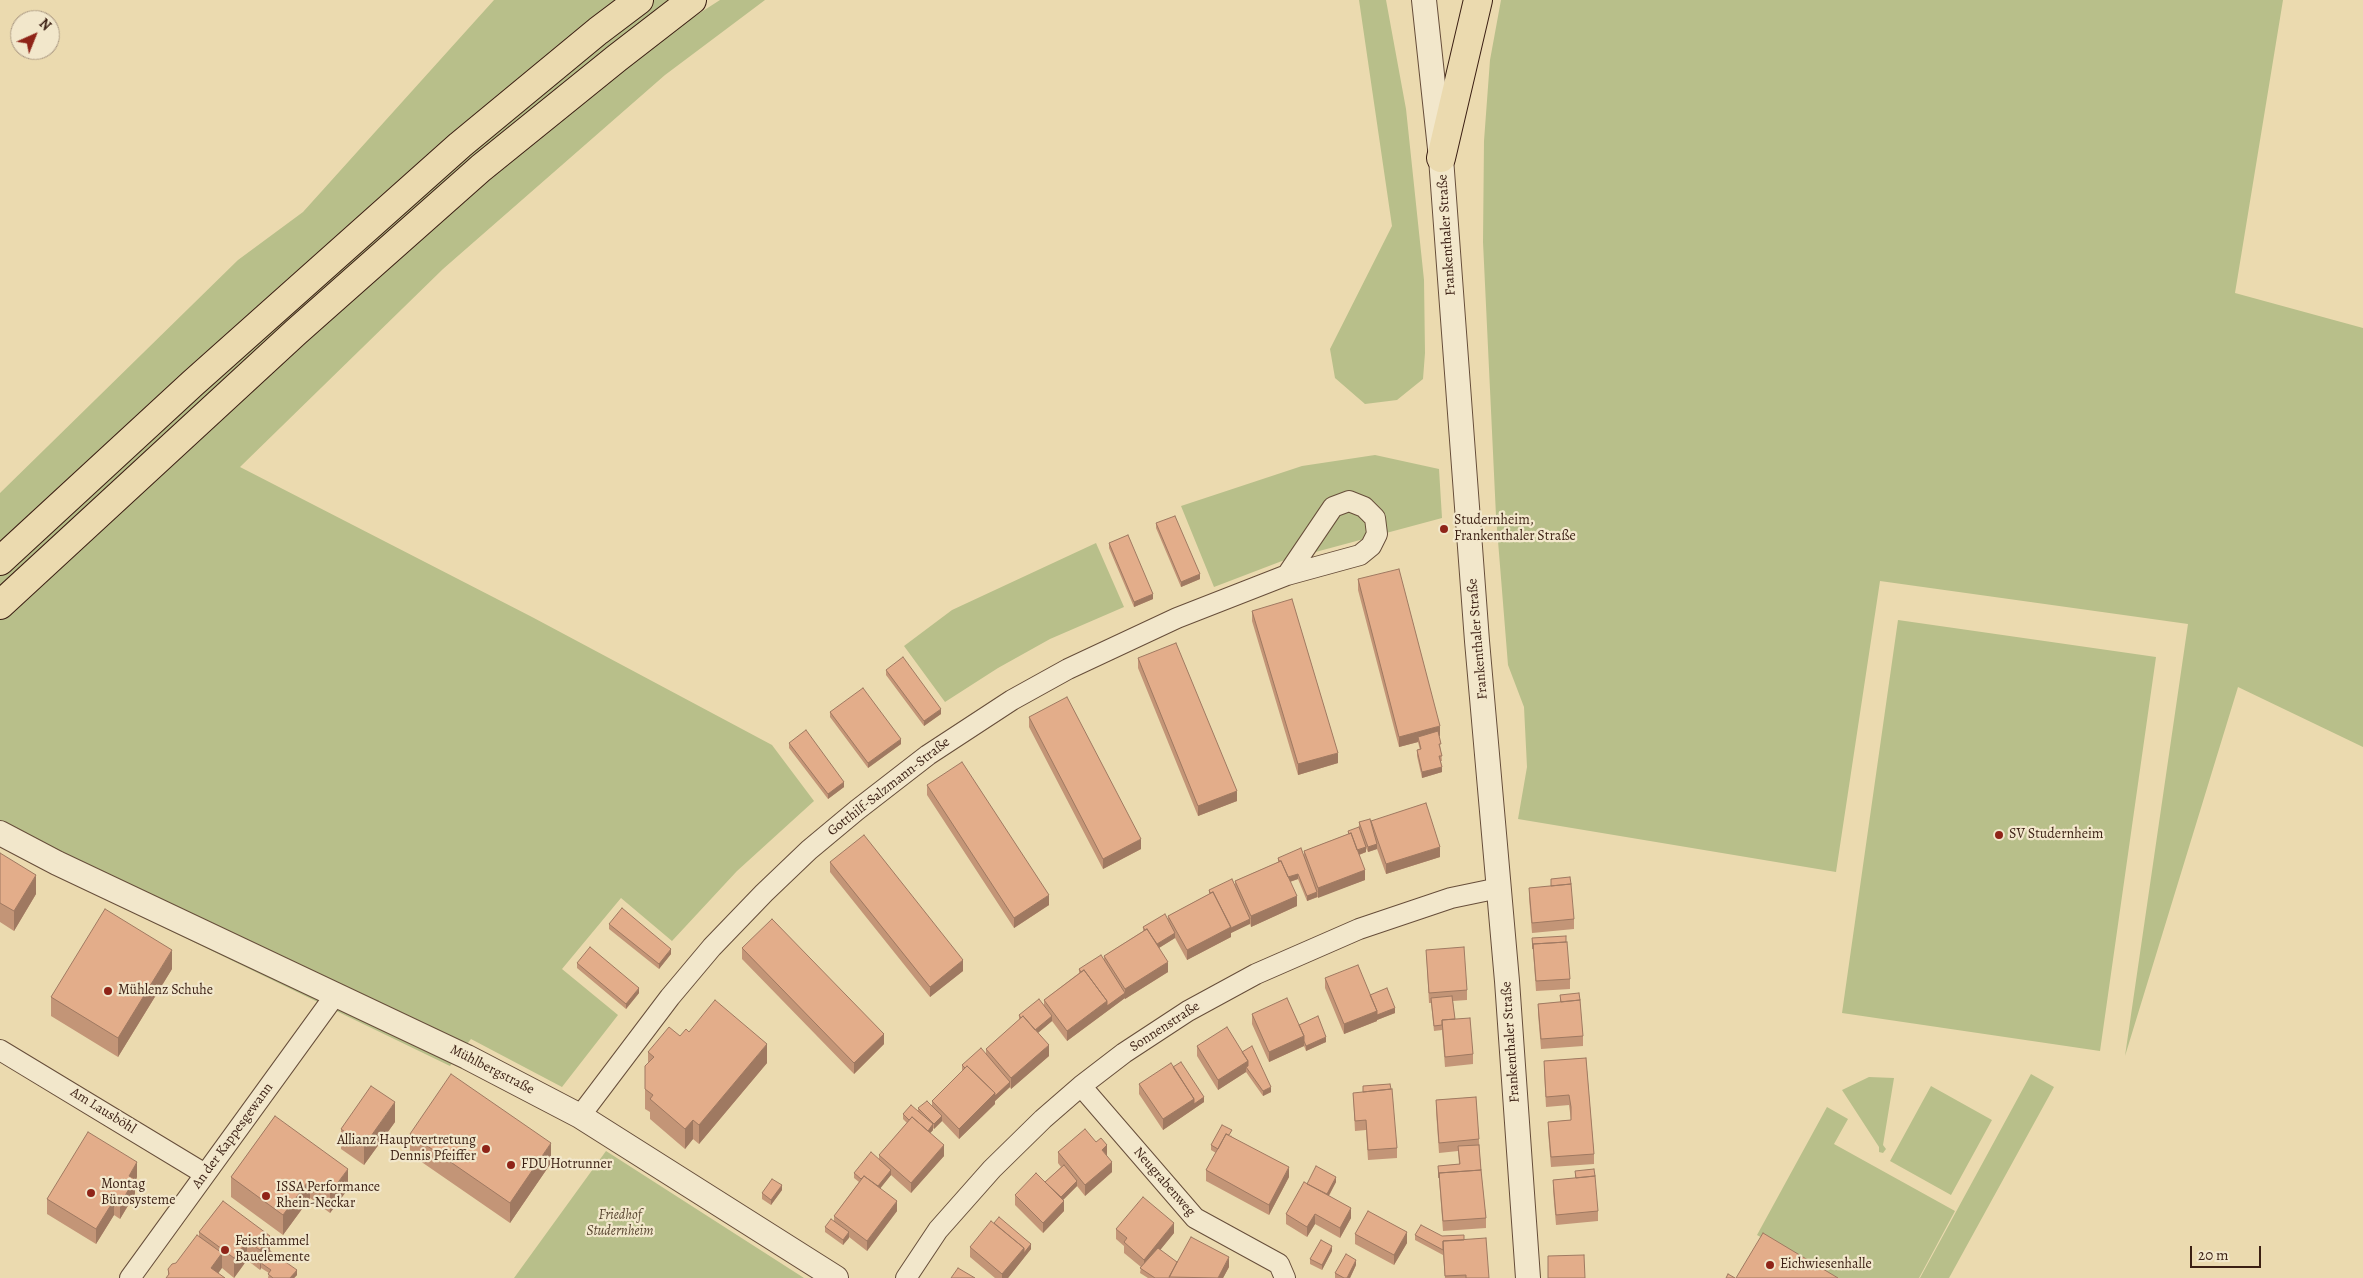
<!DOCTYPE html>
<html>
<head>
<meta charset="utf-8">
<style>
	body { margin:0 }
	#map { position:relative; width:2363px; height:1278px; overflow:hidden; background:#ebdaaf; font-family:Alegreya,serif }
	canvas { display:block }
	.north { position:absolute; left:10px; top:10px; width:50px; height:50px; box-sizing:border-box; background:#f2e7cb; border:1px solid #a99781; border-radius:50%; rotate:44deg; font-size:14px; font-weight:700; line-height:20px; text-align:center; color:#3b1f13 }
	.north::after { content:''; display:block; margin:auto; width:18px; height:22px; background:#8f2418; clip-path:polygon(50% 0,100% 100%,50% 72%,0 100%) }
	.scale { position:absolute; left:2190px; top:1246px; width:71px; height:22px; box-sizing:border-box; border:2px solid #3b1f13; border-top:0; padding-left:6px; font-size:15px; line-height:18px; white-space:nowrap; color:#3b1f13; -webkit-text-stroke:4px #f2e7cb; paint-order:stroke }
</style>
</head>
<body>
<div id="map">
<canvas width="2363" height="1278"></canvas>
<div class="north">N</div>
<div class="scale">20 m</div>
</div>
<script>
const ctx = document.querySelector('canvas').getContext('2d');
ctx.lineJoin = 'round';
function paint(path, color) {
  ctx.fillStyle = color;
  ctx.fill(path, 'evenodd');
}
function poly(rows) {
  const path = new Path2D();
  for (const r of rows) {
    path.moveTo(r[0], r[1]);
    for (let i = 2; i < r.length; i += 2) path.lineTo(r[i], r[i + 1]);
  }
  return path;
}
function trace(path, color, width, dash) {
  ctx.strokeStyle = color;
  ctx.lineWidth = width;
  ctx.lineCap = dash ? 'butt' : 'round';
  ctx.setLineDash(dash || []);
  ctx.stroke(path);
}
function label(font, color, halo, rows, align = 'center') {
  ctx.font = font + ' Alegreya,serif';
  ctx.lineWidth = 4.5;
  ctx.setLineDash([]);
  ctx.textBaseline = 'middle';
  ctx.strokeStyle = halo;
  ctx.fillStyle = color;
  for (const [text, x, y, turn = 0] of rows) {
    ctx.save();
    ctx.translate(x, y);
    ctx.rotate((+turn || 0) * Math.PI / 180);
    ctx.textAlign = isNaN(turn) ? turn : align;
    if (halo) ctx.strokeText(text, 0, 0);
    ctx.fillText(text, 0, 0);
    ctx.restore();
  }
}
paint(poly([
	[494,0,687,0,681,25,720,0,765,0,665,75,443,269,240,467,532,617,772,745,814,801,737,871,672,941,621,898,562,969,618,1015,562,1087,471,1039,450,1066,53,874,0,846,0,493,238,260,303,212],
	[1359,0,1386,0,1406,109,1424,280,1425,353,1423,379,1397,400,1365,404,1335,378,1330,349,1392,226],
	[1501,0,2283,0,2235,293,2363,328,2363,747,2238,687,2125,1056,2188,624,1880,581,1836,872,1518,819,1527,767,1524,707,1508,665,1496,516,1483,242,1484,141,1490,60],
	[1375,455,1439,469,1442,518,1282,561,1214,587,1181,506,1302,466],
	[1096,543,1124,607,1050,639,998,668,945,702,904,646,952,610],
	[1898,620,2156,657,2100,1051,1842,1013],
	[2031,1074,2054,1087,1949,1278,1920,1278],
	[1869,1077,1894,1078,1883,1145,1886,1149,1883,1153,1879,1152,1879,1147,1842,1090],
	[1931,1086,1992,1120,1951,1195,1890,1161],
	[1827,1107,1848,1119,1834,1144,1955,1211,1919,1278,1837,1278,1757,1235],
	[606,1151,804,1278,514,1278]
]), '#b8bf8a');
const minor = poly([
	[0,1050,205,1174],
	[1081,1086,1195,1218,1279,1264,1285,1278],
	[580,1116,670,997,712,947,764,893,809,850,857,810,928,755,1012,700,1068,669,1177,618,1287,575,1333,507,1349,501,1364,507,1375,518,1377,534,1371,546,1360,555,1287,575],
	[130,1278,336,994],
	[906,1278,938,1230,992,1169,1043,1119,1081,1086,1124,1053,1188,1011,1256,974,1359,929,1451,898,1499,888]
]);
const tertiary = poly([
	[1424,0,1441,158,1477,641,1507,981,1528,1278],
	[0,833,57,863,467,1057,580,1116,836,1278]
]);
const trunk = poly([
	[1441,158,1478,0],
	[0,561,193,383,460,145,598,31,639,0],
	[0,605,296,332,481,168,617,58,692,0]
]);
trace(minor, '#674e3a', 22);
trace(tertiary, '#674e3a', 26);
trace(trunk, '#3b1f13', 30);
trace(minor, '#f2e7cb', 20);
trace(tertiary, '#f2e7cb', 24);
trace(trunk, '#ebdaaf', 28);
paint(poly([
	[1156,523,1200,579,1181,587,1156,528],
	[1109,543,1153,599,1134,607,1109,548],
	[1358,579,1440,736,1439,736,1442,761,1441,761,1442,772,1422,778,1417,756,1417,750,1420,750,1418,742,1399,747,1358,590],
	[1252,611,1338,763,1298,775,1252,621],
	[1138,658,1237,801,1198,816,1138,668],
	[886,670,941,714,924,726,886,675],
	[830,712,901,744,868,768,830,717],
	[1029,717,1141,849,1103,869,1029,727],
	[789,743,844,787,828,799,789,748],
	[927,785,1049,905,1014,928,927,795],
	[1371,821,1440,857,1386,874,1377,849,1368,852,1366,848,1366,852,1359,855,1365,880,1307,901,1298,879,1290,882,1297,906,1251,927,1250,923,1231,933,1231,937,1187,960,1175,938,1159,948,1168,972,1125,999,1125,998,1067,1041,1052,1021,1038,1033,1049,1056,1011,1089,1010,1087,995,1101,995,1104,959,1139,942,1121,934,1129,933,1128,933,1130,930,1133,944,1156,911,1193,891,1175,880,1188,897,1211,867,1251,849,1237,843,1245,825,1232,825,1227,834,1221,834,1216,859,1182,854,1178,854,1173,879,1160,879,1155,907,1123,903,1119,903,1114,918,1111,918,1108,932,1106,932,1101,962,1071,962,1065,986,1054,986,1049,1019,1020,1019,1015,1044,1005,1044,1000,1079,973,1079,969,1104,961,1104,956,1143,931,1143,927,1168,921,1168,916,1209,894,1209,890,1235,887,1235,881,1278,862,1278,858,1304,855,1304,851,1348,834,1348,831,1363,839,1359,827,1359,822,1371,825],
	[0,853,36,894,14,931,0,922],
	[830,862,963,971,930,997,830,872],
	[1551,879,1574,919,1574,929,1532,933,1529,898,1529,888,1551,886],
	[609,924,671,954,659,969,609,929],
	[1532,938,1570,979,1570,989,1536,991],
	[742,948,884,1044,854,1074,742,959],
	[1426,950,1467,990,1467,1000,1453,1001,1455,1019,1473,1054,1473,1064,1445,1067,1442,1030,1434,1031,1431,1003,1429,1003],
	[577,963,639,993,626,1009,577,968],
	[172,969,118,1057,51,1016,51,997],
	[1325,978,1370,995,1395,1013,1377,1020,1377,1021,1344,1034,1325,988],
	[1560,995,1583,1036,1583,1046,1541,1049,1538,1014,1538,1004,1560,1002],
	[1252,1014,1299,1025,1326,1042,1306,1051,1304,1046,1269,1062,1252,1024],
	[689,1032,767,1063,699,1144,693,1139,685,1149,650,1119,650,1112,645,1109,645,1066,648,1063,648,1052],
	[1197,1046,1242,1052,1271,1092,1263,1096,1246,1072,1218,1090,1197,1056],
	[1586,1058,1594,1154,1594,1164,1551,1167,1548,1132,1548,1122,1571,1120,1569,1105,1546,1107,1544,1071,1544,1061],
	[1173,1067,1204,1102,1163,1130,1139,1094,1139,1084],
	[1353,1093,1397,1148,1397,1158,1368,1160,1366,1130,1355,1131],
	[1476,1097,1481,1170,1486,1218,1486,1228,1443,1231,1438,1166,1459,1164,1458,1151,1439,1153,1436,1111,1436,1100],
	[275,1116,348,1189,330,1213,310,1198,283,1235,231,1197,231,1177],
	[395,1122,364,1165,341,1149,341,1129],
	[410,1134,551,1163,510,1223,410,1154],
	[1232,1135,1231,1136,1289,1177,1269,1215,1206,1181,1206,1170,1216,1153,1211,1150,1211,1145],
	[1058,1152,1107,1156,1112,1172,1085,1196,1077,1186,1063,1200,1064,1211,1043,1233,1015,1205,1015,1195,1045,1182,1061,1167,1058,1163],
	[1575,1171,1598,1211,1598,1221,1556,1225,1553,1190,1553,1180,1575,1178],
	[137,1177,135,1182,135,1194,120,1219,114,1215,96,1244,47,1214,47,1199],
	[1336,1182,1329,1196,1351,1218,1340,1238,1315,1224,1307,1237,1286,1224,1286,1214,1307,1184],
	[782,1190,771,1205,762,1199,762,1193],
	[223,1201,270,1251,297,1275,294,1278,268,1278,269,1273,261,1268,260,1270,247,1260,234,1278,222,1268,168,1275,168,1269,176,1263,199,1236,199,1232],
	[1116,1229,1174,1233,1160,1250,1177,1262,1229,1267,1223,1278,1148,1278,1140,1273,1141,1267,1124,1253,1124,1246,1116,1239],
	[1355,1234,1407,1243,1394,1265,1355,1244],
	[1415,1235,1442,1236,1464,1240,1489,1278,1445,1278,1443,1255,1415,1240],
	[970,1247,1031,1249,1008,1278,995,1278,970,1257],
	[1332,1251,1322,1270,1310,1264,1310,1259],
	[1356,1265,1350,1278,1335,1278,1335,1273]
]), '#c39577');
paint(poly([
	[1200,574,1200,579,1181,587,1181,582],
	[1153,594,1153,599,1134,607,1134,602],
	[941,709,941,714,924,726,924,721],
	[1440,726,1440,736,1419,742,1418,737,1418,742,1399,747,1399,737],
	[901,739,901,744,868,768,868,763],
	[1338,753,1338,763,1298,775,1298,764],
	[1442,767,1442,772,1422,778,1422,772],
	[844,782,844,787,828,799,828,794],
	[1237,791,1237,801,1198,816,1198,806],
	[1141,839,1141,849,1103,869,1103,859],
	[1377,844,1377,849,1368,852,1368,847],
	[1366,847,1366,852,1356,856,1356,851],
	[1440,847,1440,857,1386,874,1386,864],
	[1365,870,1365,880,1318,898,1318,888],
	[1298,874,1298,879,1286,883,1286,878],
	[36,875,36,894,14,931,14,911],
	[1317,892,1317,897,1307,901,1307,896],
	[1049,895,1049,905,1014,928,1014,918],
	[1297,896,1297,906,1251,927,1251,916],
	[1250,919,1250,924,1231,933,1231,937,1187,960,1187,950,1231,927],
	[1175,933,1175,938,1154,951,1154,946],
	[671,949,671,954,659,969,659,964],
	[172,950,172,969,118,1057,118,1038],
	[963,960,963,971,930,997,930,987],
	[1168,962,1168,972,1125,999,1125,989],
	[639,988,639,993,626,1009,626,1004],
	[1125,993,1125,998,1067,1041,1067,1031,1107,1001],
	[1395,1008,1395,1013,1377,1020,1377,1021,1344,1034,1344,1024,1377,1011],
	[1052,1016,1052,1021,1033,1037,1033,1032],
	[884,1034,884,1044,854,1074,854,1063],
	[1304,1036,1304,1046,1269,1062,1269,1052],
	[1326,1037,1326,1042,1306,1051,1306,1046],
	[767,1044,767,1063,699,1144,699,1125],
	[1049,1045,1049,1056,1011,1089,1011,1078],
	[1248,1061,1248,1070,1246,1067,1246,1072,1218,1090,1218,1080],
	[1010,1082,1010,1087,995,1101,995,1104,959,1139,959,1129,995,1093],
	[1271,1087,1271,1092,1263,1096,1263,1091],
	[1204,1097,1204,1102,1163,1130,1163,1119,1194,1099],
	[395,1102,395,1122,364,1165,364,1146],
	[942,1116,942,1121,934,1129,934,1124],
	[693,1120,693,1139,685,1149,685,1129],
	[933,1124,933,1130,925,1139,925,1133],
	[551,1143,551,1163,510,1223,510,1203],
	[944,1145,944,1156,911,1193,911,1183],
	[1107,1145,1107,1156,1102,1150],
	[137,1162,137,1177,135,1182,135,1194,120,1219,120,1204,129,1176],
	[1112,1162,1112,1172,1085,1196,1085,1185],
	[1289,1167,1289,1177,1269,1215,1269,1205],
	[348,1169,348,1189,330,1213,330,1193],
	[891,1170,891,1175,875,1195,875,1190],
	[1336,1177,1336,1182,1324,1204,1324,1199],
	[310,1179,310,1198,283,1235,283,1215],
	[1077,1181,1077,1186,1058,1205,1058,1199],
	[782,1185,782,1190,771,1205,771,1200],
	[114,1200,114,1215,96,1244,96,1229],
	[897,1201,897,1211,867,1251,867,1241],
	[1064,1201,1064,1211,1043,1233,1043,1223],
	[1351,1208,1351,1218,1340,1238,1340,1228],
	[1315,1214,1315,1224,1307,1237,1307,1227],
	[1174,1223,1174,1233,1144,1270,1144,1260],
	[849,1232,849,1238,843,1245,843,1240],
	[1407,1232,1407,1243,1394,1265,1394,1255],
	[270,1236,270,1256,261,1263,261,1268,260,1270,260,1250],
	[247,1241,247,1260,234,1278,234,1258],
	[1031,1244,1031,1249,1008,1278,1002,1278,1002,1274,1024,1248],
	[1332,1246,1332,1251,1322,1270,1322,1265],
	[222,1253,222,1268,215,1278,211,1268],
	[1229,1257,1229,1267,1223,1278,1218,1278],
	[1356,1260,1356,1265,1350,1278,1347,1278],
	[297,1270,297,1275,294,1278,290,1278]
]), '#9f7961');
const building = poly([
	[1175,516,1200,574,1181,582,1156,523,1175,516],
	[1128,535,1153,594,1134,602,1109,543,1128,535],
	[1399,569,1440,726,1399,737,1358,579,1399,569],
	[1292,599,1338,753,1298,764,1252,611,1292,599],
	[1176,643,1237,791,1198,806,1138,658,1176,643],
	[903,657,941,709,924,721,886,670,903,657],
	[863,688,901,739,868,763,830,712,863,688],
	[1067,697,1141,839,1103,859,1029,717,1067,697],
	[806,730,844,782,828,794,789,743,806,730],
	[1438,731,1441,744,1439,744,1442,756,1439,756,1442,767,1422,772,1417,750,1421,749,1418,737,1438,731],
	[962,762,1049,895,1014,918,927,785,962,762],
	[1426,803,1440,847,1386,864,1371,821,1426,803],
	[1370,819,1377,844,1368,847,1359,822,1370,819],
	[1359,827,1366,847,1357,850,1351,833,1349,834,1348,831,1359,827],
	[1351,833,1365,870,1318,888,1304,851,1351,833],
	[864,835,963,960,930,987,830,862,864,835],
	[1301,848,1317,892,1307,896,1298,874,1288,877,1281,861,1279,861,1278,858,1301,848],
	[0,853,36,875,14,911,0,903,0,853],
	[1281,861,1297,896,1251,916,1235,881,1281,861],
	[1570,877,1571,884,1551,886,1551,879,1570,877],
	[1232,879,1250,919,1231,928,1213,892,1210,893,1209,890,1232,879],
	[1571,884,1574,919,1532,923,1529,888,1571,884],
	[1213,892,1231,927,1187,950,1168,916,1213,892],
	[622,908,671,949,659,964,609,924,622,908],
	[105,909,172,950,118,1038,51,997,105,909],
	[1165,914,1175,933,1157,944,1147,929,1145,930,1143,927,1165,914],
	[772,919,884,1034,854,1063,742,948,772,919],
	[1147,929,1168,962,1125,989,1104,956,1147,929],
	[1566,936,1566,942,1533,944,1533,949,1532,938,1566,936],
	[1567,942,1570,979,1536,981,1533,944,1567,942],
	[590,947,639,988,626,1004,577,963,590,947],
	[1464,947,1467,990,1429,993,1426,950,1464,947],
	[1101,955,1125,993,1107,1006,1107,1001,1084,970,1081,972,1079,969,1101,955],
	[1358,965,1377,1011,1344,1024,1325,978,1358,965],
	[1084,970,1107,1001,1067,1031,1044,1000,1084,970],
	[1387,988,1395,1008,1377,1015,1377,1011,1370,995,1387,988],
	[1579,993,1580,1000,1561,1002,1560,995,1579,993],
	[1452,996,1455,1019,1442,1020,1442,1025,1434,1026,1431,998,1452,996],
	[1287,998,1304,1036,1269,1052,1252,1014,1287,998],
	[1039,999,1052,1016,1035,1030,1023,1016,1021,1018,1019,1015,1039,999],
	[715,1000,767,1044,699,1125,693,1120,685,1129,650,1099,653,1095,645,1089,645,1066,654,1057,648,1052,669,1027,680,1036,686,1029,689,1032,715,1000],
	[1580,1000,1583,1036,1541,1039,1538,1004,1580,1000],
	[1023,1016,1049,1045,1011,1078,986,1049,1023,1016],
	[1318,1016,1326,1037,1306,1046,1304,1041,1304,1036,1299,1025,1318,1016],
	[1470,1018,1473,1054,1445,1057,1442,1020,1470,1018],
	[1227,1027,1248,1061,1218,1080,1197,1046,1227,1027],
	[1252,1046,1271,1087,1263,1091,1246,1067,1248,1066,1248,1061,1242,1052,1252,1046],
	[981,1048,1010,1082,995,1096,995,1093,967,1066,965,1068,962,1065,981,1048],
	[1586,1058,1594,1154,1551,1157,1548,1122,1571,1120,1571,1107,1569,1095,1546,1097,1544,1061,1586,1058],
	[1181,1062,1204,1097,1194,1104,1194,1099,1173,1067,1181,1062],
	[1171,1063,1194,1099,1163,1119,1139,1084,1171,1063],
	[967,1066,995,1093,959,1129,932,1101,967,1066],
	[451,1074,551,1143,510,1203,410,1134,451,1074],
	[1390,1084,1391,1089,1363,1092,1363,1086,1390,1084],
	[371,1086,395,1102,364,1146,341,1129,371,1086],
	[1392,1089,1397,1148,1368,1150,1366,1120,1355,1121,1353,1093,1392,1089],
	[1476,1097,1479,1139,1439,1143,1436,1100,1476,1097],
	[927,1101,942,1116,934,1124,918,1108,927,1101],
	[911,1105,933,1124,928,1131,912,1117,909,1120,903,1114,911,1105],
	[275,1116,348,1169,330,1193,310,1179,283,1215,231,1177,275,1116],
	[912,1117,944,1145,911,1183,879,1155,912,1117],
	[1222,1125,1232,1130,1229,1135,1226,1134,1218,1149,1211,1145,1222,1125],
	[1085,1129,1096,1142,1101,1138,1107,1145,1102,1150,1112,1162,1085,1185,1058,1152,1085,1129],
	[88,1132,137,1162,129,1176,135,1179,120,1204,114,1200,96,1229,47,1199,88,1132],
	[1226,1134,1289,1167,1269,1205,1206,1170,1226,1134],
	[1479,1145,1481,1170,1439,1173,1439,1178,1438,1166,1460,1164,1458,1146,1479,1145],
	[871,1152,891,1170,878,1186,864,1176,861,1179,854,1173,871,1152],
	[1064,1165,1077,1181,1061,1197,1045,1182,1064,1165],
	[1316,1166,1336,1177,1327,1194,1307,1184,1316,1166],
	[1594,1169,1595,1176,1576,1178,1575,1171,1594,1169],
	[1481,1170,1486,1218,1443,1221,1439,1173,1481,1170],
	[1036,1173,1064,1201,1043,1223,1015,1195,1036,1173],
	[864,1176,897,1201,867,1241,834,1216,864,1176],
	[1595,1176,1598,1211,1556,1215,1553,1180,1595,1176],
	[772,1179,782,1185,771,1200,762,1193,772,1179],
	[1304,1182,1351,1208,1340,1228,1315,1214,1307,1227,1286,1214,1304,1182],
	[1143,1197,1174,1223,1144,1260,1124,1242,1127,1238,1116,1229,1143,1197],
	[223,1201,270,1236,260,1250,247,1241,234,1258,199,1232,223,1201],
	[1368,1211,1407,1232,1394,1255,1355,1234,1368,1211],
	[999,1217,1031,1244,1024,1253,1024,1248,994,1223,999,1217],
	[831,1219,849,1232,843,1240,825,1227,831,1219],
	[991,1221,1024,1248,1002,1274,970,1247,991,1221],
	[1421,1225,1442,1236,1464,1235,1464,1240,1443,1241,1443,1250,1415,1235,1421,1225],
	[1763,1233,1838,1278,1736,1278,1763,1233],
	[197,1235,222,1253,211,1268,225,1278,166,1278,169,1274,168,1269,172,1264,176,1263,197,1235],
	[1191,1237,1229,1257,1218,1278,1169,1277,1191,1237],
	[1486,1238,1489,1278,1466,1278,1466,1275,1445,1276,1443,1241,1486,1238],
	[1321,1240,1332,1246,1322,1265,1310,1259,1321,1240],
	[1158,1248,1177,1262,1169,1278,1155,1278,1140,1268,1158,1248],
	[270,1251,297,1270,290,1278,273,1278,268,1274,271,1270,261,1263,270,1251],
	[1346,1254,1356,1260,1347,1278,1344,1278,1335,1273,1346,1254],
	[1584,1255,1585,1278,1548,1278,1548,1256,1584,1255],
	[958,1268,975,1278,951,1278,958,1268],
	[1728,1274,1735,1278,1726,1278,1728,1274]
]);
paint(building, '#e3ad8a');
trace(building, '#9f7961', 1);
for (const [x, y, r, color] of [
	[1444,529,5,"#8f2418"],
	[1999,835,5,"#8f2418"],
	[108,991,5,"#8f2418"],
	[486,1149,5,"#8f2418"],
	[511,1165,5,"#8f2418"],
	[91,1193,5,"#8f2418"],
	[266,1196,5,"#8f2418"],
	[225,1250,5,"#8f2418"],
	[1770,1265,5,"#8f2418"]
]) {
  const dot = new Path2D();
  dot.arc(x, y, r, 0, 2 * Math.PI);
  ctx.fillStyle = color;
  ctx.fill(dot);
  trace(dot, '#f2e7cb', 2);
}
label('14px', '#3b1f13', '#f2e7cb', [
	["Frankenthaler Straße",1447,235,-94],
	["Frankenthaler Straße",1478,639,-95],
	["Gotthilf-Salzmann-Straße",889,787,-38],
	["Sonnenstraße",1165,1027,-33],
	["Frankenthaler Straße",1511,1042,-94],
	["Mühlbergstraße",492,1070,27],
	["Am Lausböhl",103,1111,32],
	["An der Kappesgewann",233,1136,-54],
	["Neugrabenweg",1164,1182,49]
]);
label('14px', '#3b1f13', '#f2e7cb', [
	["Studernheim,",1454,521],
	["Frankenthaler Straße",1454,537],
	["SV Studernheim",2009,835],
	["Mühlenz Schuhe",118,991],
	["Allianz Hauptvertretung",476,1141,"right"],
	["Dennis Pfeiffer",476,1157,"right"],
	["FDU Hotrunner",521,1165],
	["Montag",101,1185],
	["Bürosysteme",101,1201],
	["ISSA Performance",276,1188],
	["Rhein-Neckar",276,1204],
	["Feisthammel",235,1242],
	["Bauelemente",235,1258],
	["Eichwiesenhalle",1780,1265]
], 'left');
label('italic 14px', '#5a4731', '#f2e7cb', [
	["Friedhof",620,1216],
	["Studernheim",620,1232]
]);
</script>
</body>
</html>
